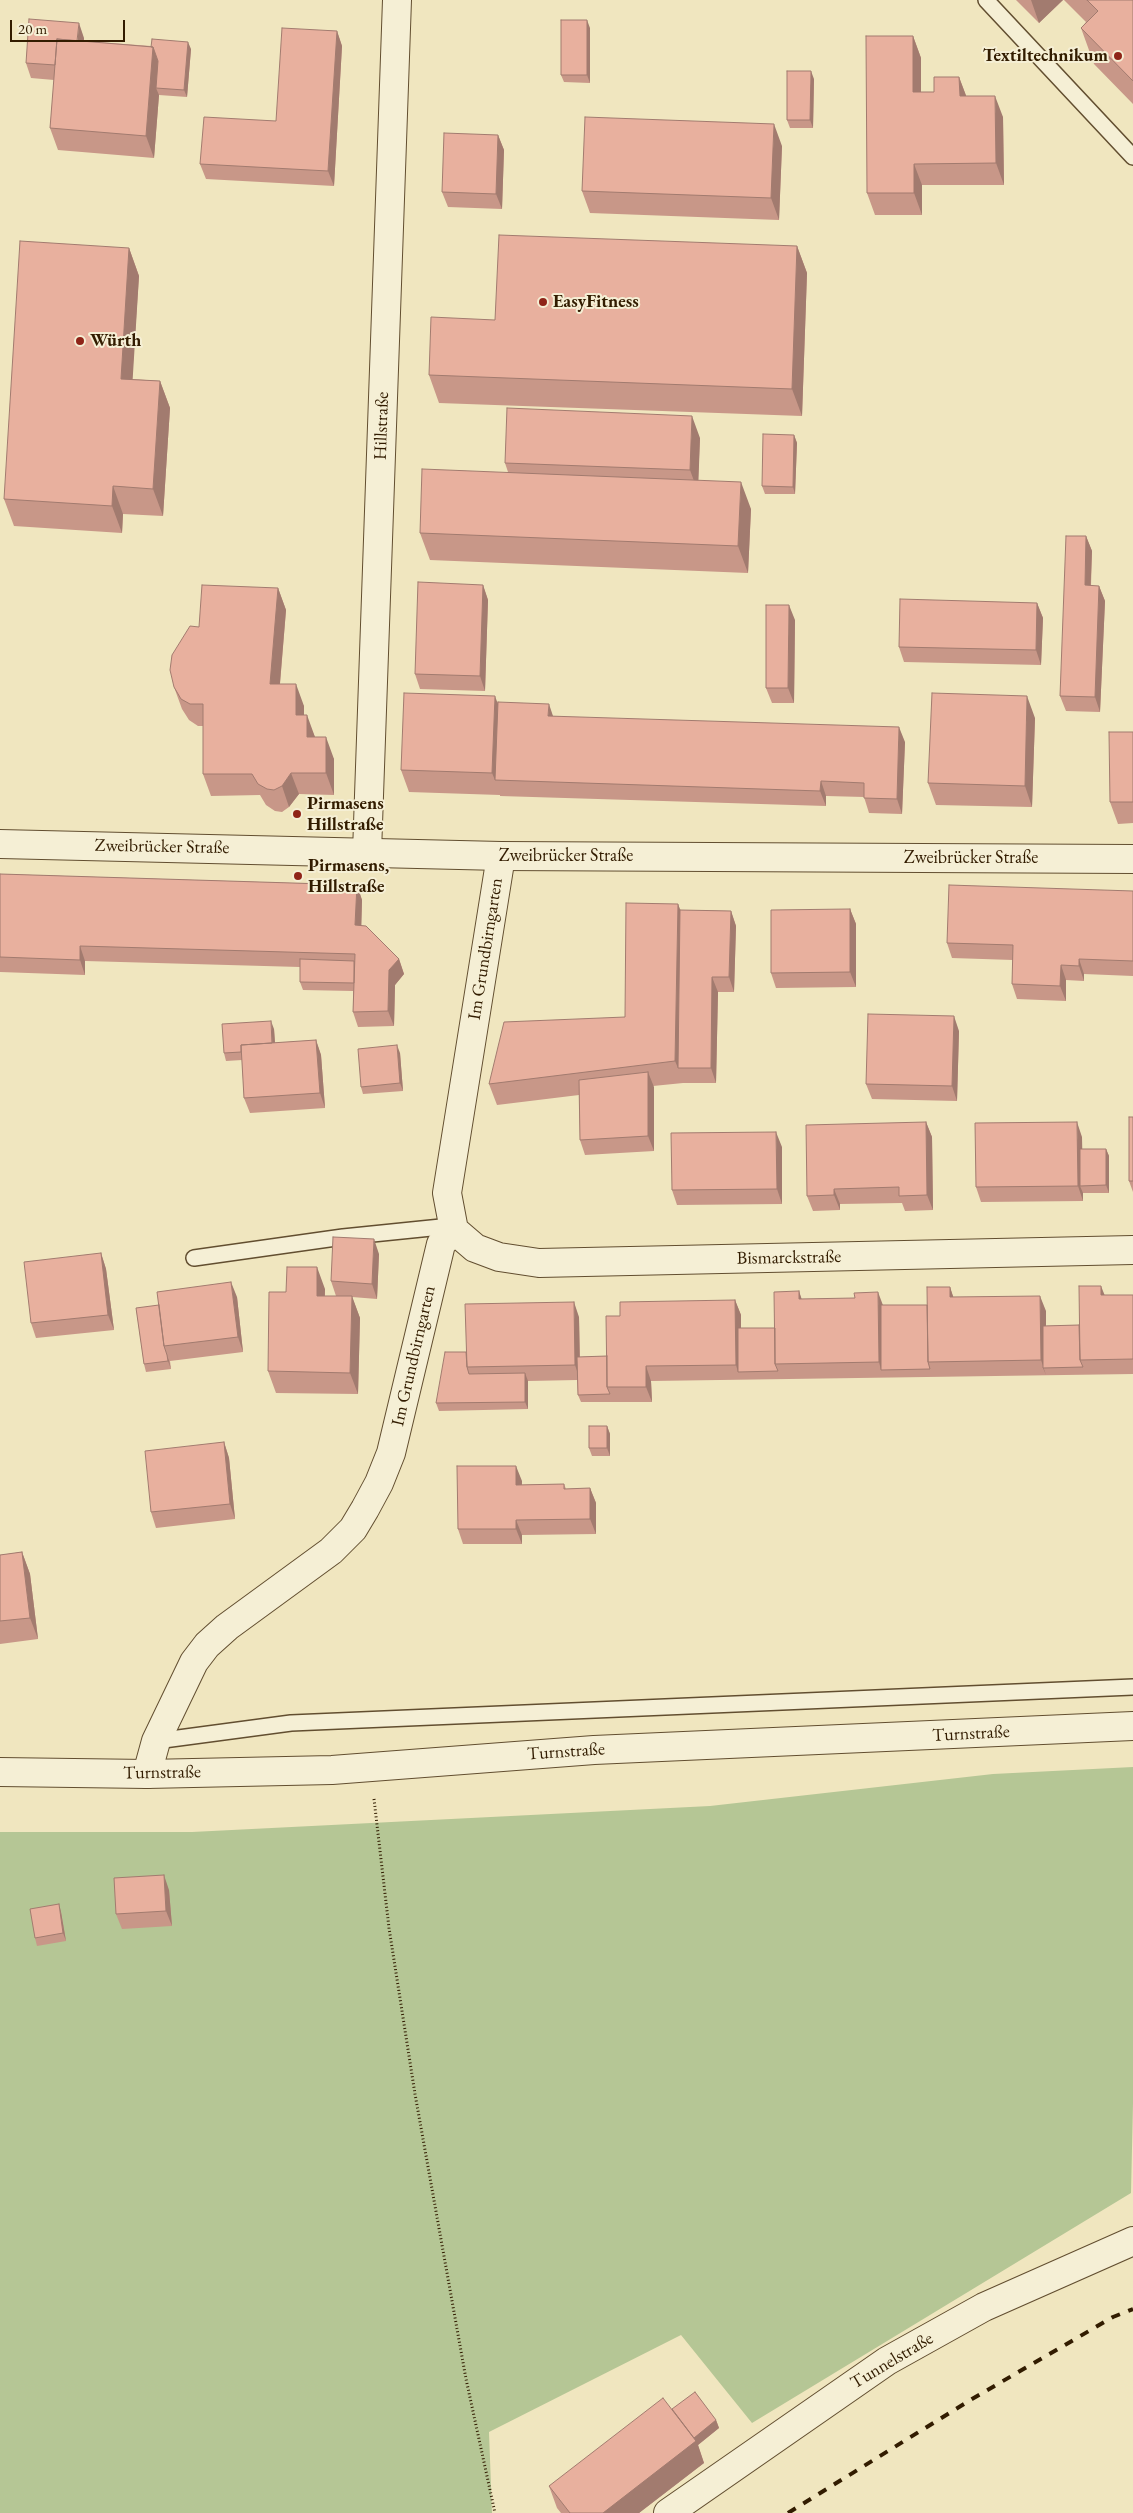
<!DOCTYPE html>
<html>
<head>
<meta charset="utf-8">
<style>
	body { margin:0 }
	#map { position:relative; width:1133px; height:2513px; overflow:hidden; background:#f0e6bf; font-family:"EB Garamond",serif }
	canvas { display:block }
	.scale { position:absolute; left:10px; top:20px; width:115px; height:22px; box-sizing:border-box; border:2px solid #321c00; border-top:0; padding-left:6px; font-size:15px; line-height:18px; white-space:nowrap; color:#321c00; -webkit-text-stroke:4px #f5efd5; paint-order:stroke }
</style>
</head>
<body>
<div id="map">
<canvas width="1133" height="2513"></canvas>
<div class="scale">20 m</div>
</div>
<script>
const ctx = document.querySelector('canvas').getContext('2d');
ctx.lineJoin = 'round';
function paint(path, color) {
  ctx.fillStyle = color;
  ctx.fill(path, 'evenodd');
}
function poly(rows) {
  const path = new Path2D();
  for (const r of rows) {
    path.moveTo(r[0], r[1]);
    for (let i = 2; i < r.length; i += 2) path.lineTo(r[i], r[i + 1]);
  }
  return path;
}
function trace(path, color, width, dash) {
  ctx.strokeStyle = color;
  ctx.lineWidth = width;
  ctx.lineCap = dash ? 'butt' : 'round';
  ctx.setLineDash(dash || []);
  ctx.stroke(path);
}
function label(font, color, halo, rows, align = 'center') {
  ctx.font = font + ' "EB Garamond",serif';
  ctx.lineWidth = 4;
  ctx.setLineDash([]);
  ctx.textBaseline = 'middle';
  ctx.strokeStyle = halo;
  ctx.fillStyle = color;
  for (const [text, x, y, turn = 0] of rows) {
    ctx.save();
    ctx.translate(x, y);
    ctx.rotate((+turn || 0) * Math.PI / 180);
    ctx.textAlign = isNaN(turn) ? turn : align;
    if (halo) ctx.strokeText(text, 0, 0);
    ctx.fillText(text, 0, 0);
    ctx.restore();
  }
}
paint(poly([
	[1133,1767,1133,2103,1131,2193,752,2423,681,2335,489,2432,492,2513,0,2513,0,1832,192,1832,710,1806,993,1774]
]), '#b5c695');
const service = poly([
	[986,0,1133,157],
	[194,1258,343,1237,441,1227,454,1230],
	[156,1741,291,1723,1133,1687]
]);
const minor = poly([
	[367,852,397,0],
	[454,1230,475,1248,499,1257,539,1263,1133,1250],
	[454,1230,447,1193,501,856],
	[147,1774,156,1741,194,1662,207,1645,227,1627,331,1551,353,1529,365,1509,379,1483,391,1453,441,1244,454,1230],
	[668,2513,887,2361,984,2307,1133,2241]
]);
const tertiary = poly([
	[0,844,501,856,1133,859],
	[0,1772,147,1774,332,1770,594,1750,1133,1726]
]);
trace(service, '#624e30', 18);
trace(minor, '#624e30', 30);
trace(tertiary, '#624e30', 30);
trace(poly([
	[374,1799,389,1928,415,2094,466,2379,495,2513]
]), '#321c00', 3, [1, 2.5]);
trace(service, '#f5efd5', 15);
trace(minor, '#f5efd5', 28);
trace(tertiary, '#f5efd5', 28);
trace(poly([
	[788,2513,972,2399,1113,2317,1133,2309]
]), '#321c00', 4, [9, 9]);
paint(poly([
	[1016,0,1063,0,1039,23],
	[1064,0,1133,0,1133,104,1094,64,1081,28,1086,22],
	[590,28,590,83,564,82,561,75],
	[337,31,342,46,334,186,206,179,200,164,276,121],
	[913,36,921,58,921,92,934,92,959,77,966,96,1003,117,1004,185,922,185,922,215,875,215,867,193],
	[84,38,84,41,191,49,187,97,159,95,154,158,58,150,50,128,54,80,31,78,26,63],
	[814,79,813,128,790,128,787,120],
	[498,135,504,150,502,209,448,207,442,192],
	[782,146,779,220,590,213,582,191],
	[797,246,807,273,802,416,439,403,429,375,495,320],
	[129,248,139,276,132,379,160,381,170,408,163,516,123,514,122,533,14,526,4,499],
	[794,435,797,443,795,494,765,494,762,486],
	[700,438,698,480,751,509,748,573,430,560,420,533,508,472,505,463],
	[1086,536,1092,551,1091,586,1099,586,1105,601,1100,712,1066,711,1060,696],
	[483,585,488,600,485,691,420,689,415,674],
	[278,588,286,610,280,684,304,706,304,715,315,737,334,759,334,795,299,794,289,807,282,812,275,811,266,805,260,795,211,796,203,774,203,726,198,726,189,720,182,709,174,687,199,627],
	[1037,603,1043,618,1041,665,904,662,899,647],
	[795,620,794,703,772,703,766,688],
	[498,702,553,716,905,742,902,814,869,813,864,797,826,796,826,806,500,796,500,795,409,792,401,770],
	[1035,718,1032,807,936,805,928,783],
	[1133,732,1133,823,1118,824,1110,802],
	[0,874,357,885,362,900,361,926,399,959,404,974,395,985,394,1026,358,1027,353,1012,353,991,303,990,300,982,300,967,85,961,85,975,0,972],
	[1133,891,1133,976,1084,974,1084,981,1066,980,1066,1001,1017,999,1012,984,1013,960,952,958,947,943],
	[678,904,680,910,731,911,736,926,734,992,718,992,716,1083,683,1083,653,1086,654,1151,585,1155,580,1140,579,1095,497,1105,489,1084,625,1017],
	[850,909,856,924,856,987,776,988,771,973],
	[274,1029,275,1043,316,1040,321,1055,325,1108,250,1113,244,1098,242,1060,226,1061,224,1053],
	[959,1031,957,1101,872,1099,866,1084],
	[400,1053,403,1091,363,1094,361,1087],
	[1133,1117,1133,1192,1129,1181],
	[926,1122,932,1137,933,1210,905,1211,902,1203,840,1204,840,1210,813,1211,807,1196],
	[1082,1137,1082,1149,1106,1149,1109,1156,1109,1193,1083,1193,1083,1201,981,1202,976,1187],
	[782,1147,782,1204,677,1205,672,1190],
	[101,1253,106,1269,114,1330,36,1338,31,1323],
	[379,1254,377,1299,352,1297,360,1318,358,1394,276,1393,268,1371,286,1292,325,1289,325,1296,336,1296,331,1281],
	[950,1287,953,1297,1046,1311,1046,1326,1079,1325,1105,1295,1133,1295,1133,1374,651,1381,652,1402,581,1402,578,1395,577,1380,528,1381,528,1409,439,1411,436,1403,466,1352,579,1317,580,1357,607,1356,620,1316,735,1300,741,1315,741,1328,775,1328,799,1291,801,1299,883,1305,927,1305],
	[237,1297,243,1352,170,1361,171,1369,146,1372,144,1364,136,1308],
	[607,1426,610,1434,610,1456,592,1456,589,1448],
	[224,1442,229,1458,235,1519,156,1528,151,1512],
	[522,1481,522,1485,564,1484,566,1489,590,1488,596,1503,596,1534,522,1535,522,1544,463,1544,458,1529],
	[22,1552,30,1574,38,1639,0,1644,0,1555],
	[169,1890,172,1926,122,1929,116,1914],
	[61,1912,66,1941,37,1946,35,1938],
	[672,2409,716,2420,719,2428,698,2445,704,2463,639,2513,561,2513,557,2508,549,2486]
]), '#c89788');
paint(poly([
	[1031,0,1063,0,1039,23],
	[587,20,590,28,590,83,587,75],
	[79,23,84,38,82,63,77,47],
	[337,31,342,46,334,186,328,171],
	[913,36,921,58,921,114,913,92],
	[188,42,191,49,187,97,184,90],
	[153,47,161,69,156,88,159,95,154,158,146,136],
	[811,71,814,79,813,128,810,120],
	[959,77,967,98,960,96],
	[995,96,1003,117,1004,185,996,163],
	[774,124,782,146,779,220,771,198],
	[498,135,504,150,502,209,496,194],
	[914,164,922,185,922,215,914,193],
	[797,246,807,273,802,416,792,389],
	[129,248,139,276,131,406,121,379],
	[160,381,170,408,163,516,153,489],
	[692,416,700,438,698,492,690,470],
	[794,435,797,443,795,494,793,487],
	[741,482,751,509,748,573,738,546],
	[113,486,123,514,122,533,112,506],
	[1086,536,1092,551,1090,600,1085,585],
	[483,585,488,600,485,691,480,676],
	[1099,586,1105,601,1100,712,1095,697],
	[278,588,286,610,278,706,270,684],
	[1037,603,1043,618,1041,665,1036,650],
	[789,605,795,620,794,703,788,688],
	[296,684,304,706,304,737,296,715],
	[495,696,503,718,495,780,492,773],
	[1027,696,1035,718,1032,807,1025,786],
	[549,704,554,719,548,716],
	[307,715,315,737,307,737],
	[899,727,905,742,902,814,897,799],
	[326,737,334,759,334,795,326,773],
	[291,773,299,794,289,807,282,786],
	[821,781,826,796,826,806,820,791],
	[357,885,362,900,361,940,355,925],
	[678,904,686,925,678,1068,675,1061],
	[850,909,856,924,856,987,850,972],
	[731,911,736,926,734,992,729,977],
	[80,946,85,961,85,975,80,960],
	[399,959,404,974,395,985,394,1026,388,1011,389,970],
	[1079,959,1084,974,1084,981,1079,966],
	[1061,965,1066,980,1066,1001,1060,986],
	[712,977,718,992,716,1083,711,1068],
	[954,1016,959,1031,957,1101,952,1086],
	[271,1021,274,1029,276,1058,273,1050],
	[316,1040,321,1055,325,1108,320,1093],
	[397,1045,400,1053,403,1091,400,1083],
	[648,1072,654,1087,654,1151,648,1136],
	[926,1122,932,1137,933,1210,927,1195],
	[1077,1122,1082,1137,1083,1185,1080,1186,1083,1193,1083,1201,1078,1186],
	[776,1132,782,1147,782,1204,777,1189],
	[1106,1149,1109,1156,1109,1193,1106,1185],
	[834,1189,840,1204,840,1210,834,1195],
	[374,1239,379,1254,377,1299,372,1284],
	[101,1253,106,1269,114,1330,108,1315],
	[317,1267,325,1289,324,1318,317,1296],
	[231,1282,237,1297,243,1352,238,1337],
	[1101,1286,1107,1301,1101,1295],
	[950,1287,955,1302,950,1297],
	[799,1291,804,1306,799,1299],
	[878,1292,884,1308,881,1370,879,1362],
	[352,1296,360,1318,358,1394,350,1373],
	[1040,1296,1046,1311,1046,1368,1043,1368,1046,1375,1041,1360],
	[735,1300,741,1315,741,1372,738,1372,736,1365],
	[574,1302,579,1317,580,1380,575,1365],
	[167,1355,169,1361,171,1369,168,1361],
	[646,1366,651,1381,652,1402,646,1387],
	[525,1373,528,1381,528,1409,525,1402],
	[607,1426,610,1434,610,1456,607,1448],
	[224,1442,229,1458,235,1519,230,1504],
	[516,1466,522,1481,521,1500,516,1485],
	[590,1488,596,1503,596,1534,590,1519],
	[516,1520,522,1535,522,1544,516,1529],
	[22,1552,30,1574,38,1639,30,1618],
	[164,1875,169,1890,172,1926,166,1911],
	[59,1904,61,1912,66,1941,63,1933],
	[716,2420,719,2428,698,2445,704,2463,639,2513,603,2513,690,2440]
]), '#a27b6f');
const building = poly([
	[1087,0,1133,0,1133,81,1081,28,1098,11,1087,0],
	[29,19,79,23,77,41,57,39,55,65,26,63,29,19],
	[561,20,587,20,587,75,561,75,561,20],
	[282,28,337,31,328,171,200,164,204,117,276,121,282,28],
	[866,36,913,36,913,92,934,92,934,77,959,77,960,96,995,96,996,163,914,164,914,193,867,193,866,36],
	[57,39,153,47,146,136,50,128,57,39],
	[152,39,188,42,184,90,156,88,158,61,153,47,151,47,152,39],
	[787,71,811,71,810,120,787,120,787,71],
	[585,117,774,124,771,198,582,191,585,117],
	[444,133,498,135,496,194,442,192,444,133],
	[499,235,797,246,792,389,429,375,431,317,495,320,499,235],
	[20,241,129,248,121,379,160,381,153,489,113,486,112,506,4,499,20,241],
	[507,408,692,416,690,470,505,463,507,408],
	[763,434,794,435,793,487,762,486,763,434],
	[422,469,741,482,738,546,420,533,422,469],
	[1066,536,1086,536,1085,585,1099,586,1095,697,1060,696,1066,536],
	[418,582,483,585,480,676,415,674,418,582],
	[202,585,278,588,270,684,296,684,296,715,307,715,307,737,326,737,326,773,291,773,282,786,274,790,267,789,258,784,252,774,203,774,203,704,190,704,181,699,174,687,170,670,172,655,190,626,199,627,202,585],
	[900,599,1037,603,1036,650,899,647,900,599],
	[766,605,789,605,788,688,766,688,766,605],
	[404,693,495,696,492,773,401,770,404,693],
	[932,693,1027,696,1025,786,928,783,932,693],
	[498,702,549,704,548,716,899,727,897,799,864,798,864,783,821,781,820,791,495,780,498,702],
	[1109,732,1133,732,1133,802,1110,802,1109,732],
	[0,874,357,885,355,925,366,926,399,959,389,970,388,1011,353,1012,355,954,80,946,80,960,0,957,0,874],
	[949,885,1133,891,1133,961,1079,959,1079,966,1061,965,1060,986,1012,984,1013,945,947,943,949,885],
	[626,903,678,904,675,1061,489,1084,504,1022,625,1017,626,903],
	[850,909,850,972,771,973,771,910,850,909],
	[680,910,731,911,729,977,712,977,711,1068,678,1068,680,910],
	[300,959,354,961,354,983,300,982,300,959],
	[868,1014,954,1016,952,1086,866,1084,868,1014],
	[271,1021,272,1043,241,1045,241,1052,224,1053,222,1024,271,1021],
	[316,1040,320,1093,244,1098,241,1045,316,1040],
	[397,1045,400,1083,361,1087,358,1049,397,1045],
	[648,1072,648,1136,580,1140,579,1080,648,1072],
	[1129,1117,1133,1117,1133,1181,1129,1181,1129,1117],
	[926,1122,927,1195,899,1196,899,1187,834,1189,834,1195,807,1196,806,1125,926,1122],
	[1077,1122,1078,1186,976,1187,975,1123,1077,1122],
	[776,1132,777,1189,672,1190,671,1133,776,1132],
	[1080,1149,1106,1149,1106,1185,1080,1186,1080,1149],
	[333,1237,374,1239,372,1284,331,1281,333,1237],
	[101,1253,108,1315,31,1323,24,1262,101,1253],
	[287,1267,317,1267,317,1296,352,1296,350,1373,268,1371,269,1292,286,1292,287,1267],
	[231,1282,238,1337,164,1346,157,1292,231,1282],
	[1079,1286,1101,1286,1101,1295,1133,1295,1133,1359,1080,1360,1079,1286],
	[927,1287,950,1287,950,1297,1040,1296,1041,1360,928,1362,927,1287],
	[799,1291,799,1299,855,1298,854,1293,878,1292,879,1362,775,1364,774,1292,799,1291],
	[735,1300,736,1365,646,1366,646,1387,607,1387,606,1316,620,1316,620,1302,735,1300],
	[574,1302,575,1365,467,1367,465,1304,574,1302],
	[159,1305,164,1346,167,1355,168,1361,144,1364,136,1308,159,1305],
	[881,1305,927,1305,928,1362,930,1369,881,1370,881,1305],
	[1079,1325,1080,1360,1083,1367,1043,1368,1043,1326,1079,1325],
	[738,1328,775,1328,775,1364,778,1371,738,1372,738,1328],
	[445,1352,466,1352,467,1367,469,1374,525,1373,525,1402,436,1403,445,1352],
	[607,1356,607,1387,610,1394,578,1395,577,1357,607,1356],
	[589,1426,607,1426,607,1448,589,1448,589,1426],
	[224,1442,230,1504,151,1512,145,1451,224,1442],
	[457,1466,516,1466,516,1485,564,1484,564,1489,590,1488,590,1519,516,1520,516,1529,458,1529,457,1466],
	[22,1552,30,1618,0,1621,0,1555,22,1552],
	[164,1875,166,1911,116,1914,114,1878,164,1875],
	[59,1904,63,1933,35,1938,30,1909,59,1904],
	[695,2392,716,2420,694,2438,672,2409,695,2392],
	[663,2398,696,2441,603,2513,570,2513,549,2486,663,2398]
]);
paint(building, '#e8b09e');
trace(building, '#a27b6f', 1);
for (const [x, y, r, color] of [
	[1118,56,5,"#8f2418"],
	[543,302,5,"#8f2418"],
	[80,341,5,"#8f2418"],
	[297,814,5,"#8f2418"],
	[298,876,5,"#8f2418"]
]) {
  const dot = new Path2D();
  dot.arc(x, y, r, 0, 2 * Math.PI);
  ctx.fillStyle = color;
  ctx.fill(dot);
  trace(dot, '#f5efd5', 2);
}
label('bold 18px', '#321c00', '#f5efd5', [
	["Textiltechnikum",1108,56,"right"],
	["EasyFitness",553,302],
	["Würth",90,341],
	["Pirmasens",307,804],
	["Hillstraße",307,825],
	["Pirmasens,",308,866],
	["Hillstraße",308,887]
], 'left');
label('18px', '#321c00', '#f5efd5', [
	["Hillstraße",382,426,-88],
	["Zweibrücker Straße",162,847,1],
	["Zweibrücker Straße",566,856],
	["Zweibrücker Straße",971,858],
	["Im Grundbirngarten",486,949,-81],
	["Bismarckstraße",789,1258,-1],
	["Im Grundbirngarten",414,1356,-77],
	["Turnstraße",971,1734,-3],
	["Turnstraße",566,1752,-4],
	["Turnstraße",162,1773,-1],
	["Tunnelstraße",892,2361,-31]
]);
</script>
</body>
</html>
